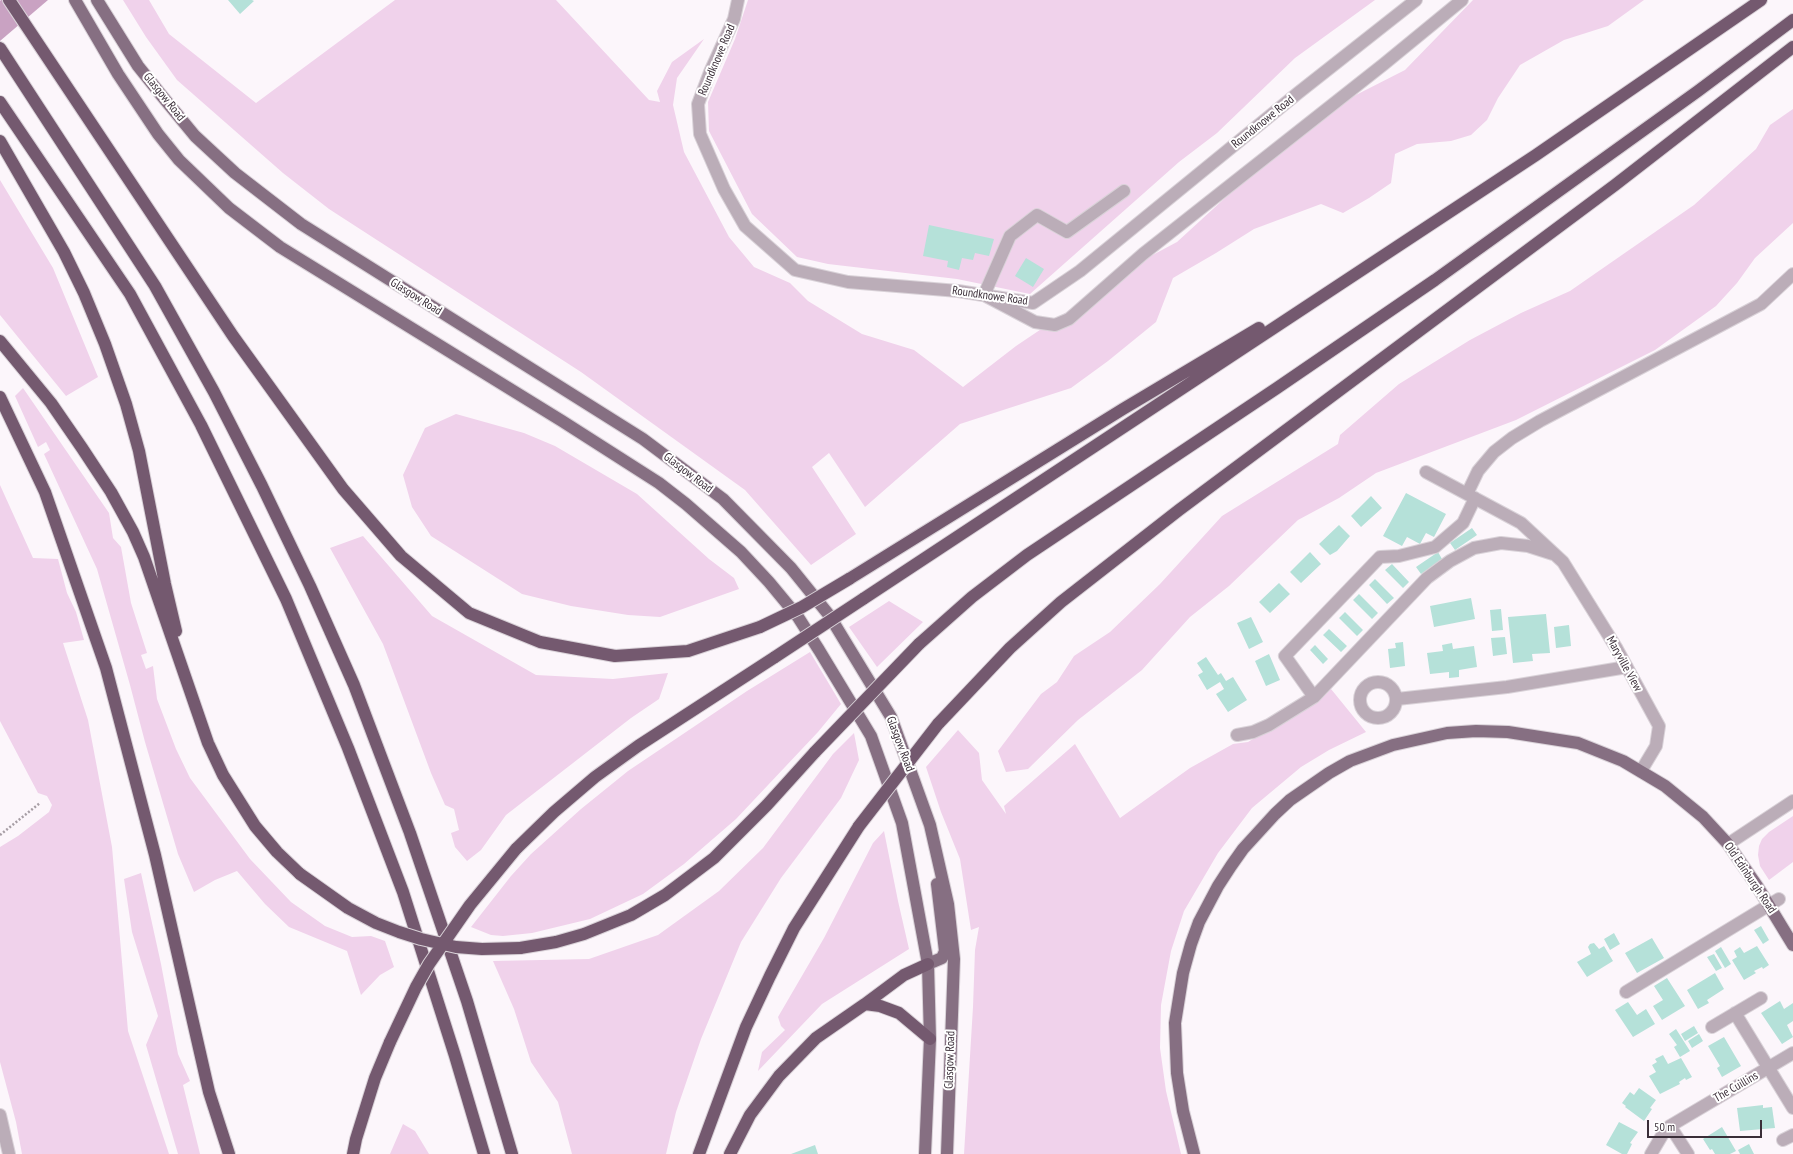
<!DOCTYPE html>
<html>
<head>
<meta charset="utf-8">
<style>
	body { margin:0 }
	#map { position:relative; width:1793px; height:1154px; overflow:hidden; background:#fcf6fb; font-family:"PT Sans Narrow",sans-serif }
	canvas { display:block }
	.scale { position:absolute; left:1647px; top:1120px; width:115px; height:18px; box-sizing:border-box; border:2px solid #3a2e38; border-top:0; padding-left:5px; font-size:12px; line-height:14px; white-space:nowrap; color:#3a2e38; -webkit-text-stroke:3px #fff; paint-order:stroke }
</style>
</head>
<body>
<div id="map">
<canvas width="1793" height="1154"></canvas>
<div class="scale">50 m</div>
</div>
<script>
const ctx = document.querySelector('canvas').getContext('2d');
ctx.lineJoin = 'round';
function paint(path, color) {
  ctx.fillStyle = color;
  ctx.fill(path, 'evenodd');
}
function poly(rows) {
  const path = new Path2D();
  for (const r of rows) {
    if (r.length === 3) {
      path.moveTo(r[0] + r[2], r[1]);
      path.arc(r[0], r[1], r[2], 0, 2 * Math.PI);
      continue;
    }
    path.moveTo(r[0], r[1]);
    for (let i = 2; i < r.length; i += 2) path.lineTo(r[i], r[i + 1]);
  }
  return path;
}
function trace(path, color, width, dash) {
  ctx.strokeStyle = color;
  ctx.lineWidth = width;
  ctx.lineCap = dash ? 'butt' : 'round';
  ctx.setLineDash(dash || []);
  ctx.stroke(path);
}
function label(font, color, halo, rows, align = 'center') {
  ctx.font = font + ' "PT Sans Narrow",sans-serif';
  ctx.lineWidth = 4;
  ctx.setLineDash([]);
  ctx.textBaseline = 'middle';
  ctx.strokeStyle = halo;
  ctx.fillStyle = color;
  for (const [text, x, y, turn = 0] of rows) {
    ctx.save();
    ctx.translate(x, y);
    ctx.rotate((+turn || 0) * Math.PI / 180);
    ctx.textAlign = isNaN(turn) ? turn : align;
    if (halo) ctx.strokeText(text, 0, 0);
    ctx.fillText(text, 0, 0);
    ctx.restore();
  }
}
paint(poly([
	[123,0,149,0,169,34,256,103,395,0,556,0,649,100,660,102,657,91,672,62,704,39,677,78,673,105,684,152,729,237,754,267,790,283,808,301,862,334,914,350,963,387,1016,346,1098,291,1117,274,1177,242,1237,187,1350,98,1405,70,1473,0,1644,0,1608,26,1564,40,1520,65,1498,98,1487,120,1471,135,1451,141,1417,144,1395,154,1391,183,1369,198,1343,213,1321,204,1254,229,1216,253,1173,278,1156,322,1108,361,1071,388,960,424,865,507,829,453,812,467,856,534,811,565,745,490,581,372,329,209,283,173,177,80,146,37],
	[748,0,1375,0,1295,58,1217,133,1179,162,1030,294,957,279,828,264,797,257,752,214,709,131,708,102,735,39],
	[1793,109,1793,223,1755,258,1737,283,1716,306,1655,350,1516,420,1376,473,1339,498,1298,520,1229,586,1190,617,1142,670,1078,720,1028,769,1006,772,998,751,1041,694,1057,682,1074,656,1110,632,1160,584,1222,516,1338,444,1340,435,1399,384,1470,340,1521,313,1570,291,1694,205,1756,149,1770,125],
	[0,180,53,268,98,377,66,396,0,315],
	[23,388,109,513,113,538,121,547,131,603,147,653,141,655,146,669,153,666,157,699,176,749,190,778,250,859,291,902,325,926,352,937,371,936,385,941,394,967,380,975,361,995,347,951,289,927,265,904,237,871,215,880,194,892,178,854,145,742,130,685,97,569,44,454,50,450,46,442,38,447,15,396],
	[456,414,524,433,555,446,637,494,709,559,734,578,739,589,660,617,628,615,571,606,522,594,431,536,412,507,403,475,425,428],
	[0,485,33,558,58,559,67,593,76,612,84,640,63,643,88,720,112,847,128,1031,169,1154,22,1154,16,1122,0,1062,0,847,18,836,49,812,52,805,47,796,38,793,0,721],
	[363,536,432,616,536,675,613,679,668,673,659,699,631,718,506,815,481,850,467,861,455,847,451,833,459,830,454,809,445,805,431,773,383,644,330,548],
	[889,601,923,622,877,667,849,627],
	[810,652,841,704,818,732,736,819,684,864,643,894,590,919,532,933,503,936,491,935,471,927,511,876,531,854,581,809,628,771,747,691],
	[1331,689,1366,732,1329,750,1301,767,1252,808,1218,853,1184,911,1171,951,1161,1005,1160,1048,1166,1091,1181,1154,964,1154,973,1007,975,950,979,927,971,930,960,859,941,812,926,767,958,730,979,753,982,780,1006,814,1004,806,1075,744,1120,818,1190,768,1233,744,1248,742,1305,708],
	[854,733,859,760,841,798,781,878,741,942,701,1039,676,1112,666,1154,572,1154,558,1102,531,1062,514,1009,493,961,589,959,658,935,719,891,763,848,833,754],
	[1793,816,1793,862,1769,880,1760,866,1758,855,1759,846,1762,839,1769,832],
	[884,831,898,901,909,949,822,1004,758,1071,762,1052,785,1030,781,1026,778,1017,824,938,873,843],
	[141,873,161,964,178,1054,190,1081,183,1085,200,1154,178,1154,146,1045,158,1016,132,932,124,879],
	[403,1124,415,1131,429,1154,390,1154]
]), '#f0d2eb');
paint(poly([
	[1,0,48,0,0,41,0,1]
]), '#c9a2c2');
paint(poly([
	[228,0,252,0,254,1,240,14],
	[929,225,994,239,989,256,975,253,973,260,962,258,959,270,947,267,948,261,923,256],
	[1026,258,1044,269,1033,287,1015,276],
	[1406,493,1446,514,1434,537,1426,533,1420,544,1407,537,1402,546,1383,536],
	[1371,496,1382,508,1361,527,1351,516],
	[1339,525,1350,536,1337,551,1330,555,1319,544],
	[1472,528,1477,535,1455,550,1450,543],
	[1310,552,1321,564,1301,583,1290,572],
	[1438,552,1442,559,1421,574,1416,567],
	[1392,564,1409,582,1403,588,1385,570],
	[1375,579,1394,598,1387,604,1369,585],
	[1279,583,1290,594,1270,613,1259,602],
	[1359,594,1378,613,1372,619,1353,600],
	[1471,598,1475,619,1434,627,1430,606],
	[1501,609,1503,630,1492,631,1490,610],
	[1345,612,1363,630,1357,636,1339,618],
	[1546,614,1550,653,1532,654,1533,661,1513,663,1508,617],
	[1251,617,1263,642,1249,649,1237,623],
	[1569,625,1571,646,1556,648,1554,627],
	[1329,629,1347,646,1341,652,1323,635],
	[1505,637,1507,654,1493,656,1491,638],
	[1403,642,1405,666,1390,668,1388,649,1396,648,1395,643],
	[1452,643,1453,649,1474,646,1477,667,1459,670,1459,677,1449,678,1449,672,1430,674,1427,653,1443,651,1442,645],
	[1315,645,1328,659,1323,664,1310,650],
	[1269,654,1280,680,1266,686,1255,661],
	[1206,657,1218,675,1221,673,1226,681,1233,677,1247,700,1228,712,1216,694,1224,689,1220,682,1207,690,1198,675,1203,672,1197,663],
	[1761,926,1769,940,1763,944,1754,930],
	[1614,933,1620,944,1610,950,1604,939],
	[1652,938,1664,958,1637,973,1625,953],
	[1594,943,1599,949,1604,946,1613,961,1587,977,1577,962,1591,954,1588,947,1590,944],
	[1757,946,1769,965,1763,969,1762,967,1754,971,1756,973,1744,980,1732,960,1737,957,1734,951,1740,947,1744,953],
	[1721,947,1731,964,1725,968,1715,951],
	[1714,954,1722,968,1716,971,1707,957],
	[1715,973,1724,989,1707,1000,1709,1003,1698,1009,1687,990],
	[1667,978,1685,1006,1662,1020,1653,1006,1663,1000,1654,986],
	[1780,1001,1784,1009,1793,1003,1793,1021,1787,1025,1793,1037,1782,1044,1761,1013],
	[1628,1002,1637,1015,1646,1009,1655,1024,1633,1037,1615,1010],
	[1694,1026,1698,1033,1685,1041,1681,1034],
	[1676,1029,1690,1051,1680,1057,1674,1047,1677,1045,1669,1034],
	[1699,1034,1703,1041,1692,1048,1688,1041],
	[1724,1037,1741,1066,1722,1077,1717,1068,1720,1066,1708,1046],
	[1663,1055,1668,1064,1681,1058,1692,1077,1686,1080,1685,1078,1679,1082,1680,1084,1660,1094,1649,1076,1656,1072,1652,1065,1657,1062,1655,1059],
	[1639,1088,1656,1100,1650,1108,1652,1109,1644,1121,1625,1107,1626,1106,1622,1103,1630,1092,1634,1095],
	[1763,1105,1763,1108,1772,1107,1775,1128,1740,1131,1737,1108],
	[1619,1122,1638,1132,1630,1143,1632,1144,1627,1154,1622,1154,1606,1145],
	[1722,1127,1736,1151,1730,1154,1715,1154,1712,1149,1710,1150,1703,1139],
	[1749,1144,1754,1154,1740,1154,1738,1150],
	[815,1145,818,1154,791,1154]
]), '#b5e1d9');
const minor = poly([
	[738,0,734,19,710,72,698,104,700,134,724,189,745,226,795,270,848,282,958,291,1033,303,1080,271,1298,93,1416,0],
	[1124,191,1067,232,1037,215,1010,236,984,295,1035,322,1055,325,1069,319,1143,254,1384,64,1462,0],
	[1426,472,1521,523,1563,562,1617,649,1659,726,1656,746,1641,771],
	[1467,494,1478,471,1494,452,1512,438,1540,421,1761,304,1793,274],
	[1378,700,18],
	[1314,697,1285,656,1380,557,1399,556,1435,547,1463,523,1475,498],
	[1397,699,1507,687,1627,667],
	[1237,735,1253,732,1269,725,1314,697,1427,578,1450,561,1474,548,1501,543,1528,546,1553,554],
	[1728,844,1793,801],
	[1626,992,1779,899],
	[1735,1013,1793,1108],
	[1712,1027,1761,998],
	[0,1115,9,1154],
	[1670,1126,1688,1154],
	[1783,1140,1793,1135],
	[1651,1154,1664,1132,1670,1126,1793,1053]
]);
const major = poly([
	[75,0,118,74,158,134,179,160,229,208,280,247,562,421,659,483,686,504,741,552,769,582,798,617,819,650,871,736,902,823,928,964,930,1039,925,1154],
	[97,0,138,66,162,96,195,136,235,173,301,224,643,439,723,499,791,568,829,615,891,717,930,825,948,904,954,959,947,1154],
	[928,964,942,958,945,951,937,884],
	[1194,1154,1183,1111,1177,1073,1175,1023,1183,973,1191,944,1199,922,1218,886,1231,866,1243,849,1275,814,1290,800,1329,773,1350,761,1393,745,1447,733,1476,731,1508,732,1578,743,1623,761,1665,786,1703,817,1728,844,1757,886,1793,945]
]);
const highway = poly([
	[9,0,233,336,343,489,401,556,469,613,540,642,615,656,688,651,760,627],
	[0,48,155,286,214,392,262,486,310,586,354,685,410,833,467,1001,512,1154],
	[0,102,130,294,201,425,286,599,348,748,403,892,455,1056,484,1154],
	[0,141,64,252,84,293,105,344,126,404,139,451,165,584,176,631],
	[0,341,51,403,82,448,111,492,133,532,144,557,208,743,223,775,255,826,277,852,300,874],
	[0,397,45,492,106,668,155,855,209,1092,229,1154],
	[849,579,1123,409,1259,328],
	[863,599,1536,155,1761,0],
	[919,644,972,597,1027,555,1277,388,1435,280,1698,91,1793,20],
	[938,724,1010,648,1061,602,1179,510,1615,185,1793,47],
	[516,849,554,812,595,777,638,746,775,657],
	[520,948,556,942,584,934,631,915,665,895,714,858,767,805,815,752],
	[865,1004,904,975,928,964],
	[353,1154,356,1139,375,1078,390,1042],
	[699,1154,746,1027,770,976,794,928,859,826],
	[730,1154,750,1115,779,1076,816,1038,865,1004,880,1006,899,1013,930,1039]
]);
trace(minor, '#d9d2d8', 14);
trace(major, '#d9d2d8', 14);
trace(highway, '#d9d2d8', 14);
trace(poly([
	[0,835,40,803]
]), '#a79ea5', 2.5, [2, 2]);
trace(minor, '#bbadb8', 12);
trace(major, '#866f82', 12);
trace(highway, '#74596f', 12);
const highwayBridge = poly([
	[760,627,802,607,849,579],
	[775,657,863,599],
	[815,752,919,644],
	[859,826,938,724],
	[300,874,348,908,376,923,399,932,421,939,456,947,482,949,520,948],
	[390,1042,416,987,429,964,470,905,516,849]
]);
trace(highwayBridge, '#d9d2d8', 14, []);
trace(highwayBridge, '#74596f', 12);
label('12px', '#3a2e38', '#fff', [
	["Roundknowe Road",717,60,-67],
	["Glasgow Road",164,97,51],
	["Roundknowe Road",1263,122,-39],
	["Roundknowe Road",990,296,8],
	["Glasgow Road",416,297,32],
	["Glasgow Road",688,473,37],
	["Maryville View",1624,664,61],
	["Glasgow Road",900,744,69],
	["Old Edinburgh Road",1750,878,56],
	["Glasgow Road",950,1060,-88],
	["The Cuillins",1736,1087,-30]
]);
</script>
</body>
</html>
